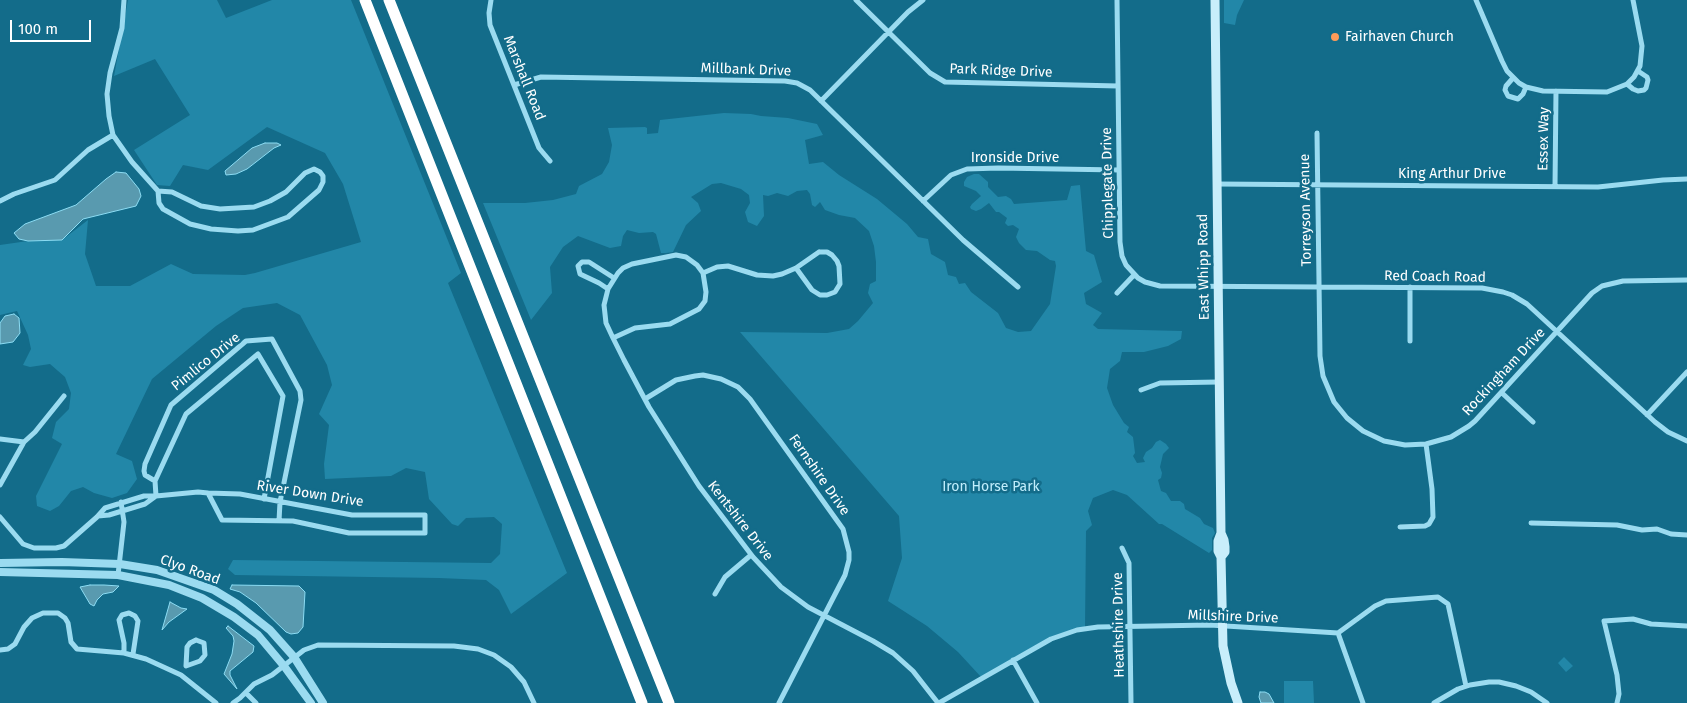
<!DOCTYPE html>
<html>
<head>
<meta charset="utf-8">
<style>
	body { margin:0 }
	#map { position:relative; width:1687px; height:703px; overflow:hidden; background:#136c8a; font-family:"Fira Sans",sans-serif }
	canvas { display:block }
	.scale { position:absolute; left:10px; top:20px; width:81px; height:22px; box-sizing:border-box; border:2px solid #fff; border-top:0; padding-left:6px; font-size:15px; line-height:18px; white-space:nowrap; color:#fff; -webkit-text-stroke:4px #136c8a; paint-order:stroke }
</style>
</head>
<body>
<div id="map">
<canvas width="1687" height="703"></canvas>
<div class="scale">100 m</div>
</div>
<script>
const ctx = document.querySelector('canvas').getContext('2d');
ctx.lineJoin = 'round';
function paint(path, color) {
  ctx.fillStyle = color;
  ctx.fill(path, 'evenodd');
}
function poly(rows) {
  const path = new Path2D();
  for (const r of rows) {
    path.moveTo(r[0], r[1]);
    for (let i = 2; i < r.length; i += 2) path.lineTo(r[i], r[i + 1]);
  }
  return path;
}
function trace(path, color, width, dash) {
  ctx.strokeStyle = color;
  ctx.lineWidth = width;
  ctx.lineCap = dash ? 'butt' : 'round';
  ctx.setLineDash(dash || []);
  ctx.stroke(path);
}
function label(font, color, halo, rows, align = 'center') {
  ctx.font = font + ' "Fira Sans",sans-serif';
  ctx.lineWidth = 5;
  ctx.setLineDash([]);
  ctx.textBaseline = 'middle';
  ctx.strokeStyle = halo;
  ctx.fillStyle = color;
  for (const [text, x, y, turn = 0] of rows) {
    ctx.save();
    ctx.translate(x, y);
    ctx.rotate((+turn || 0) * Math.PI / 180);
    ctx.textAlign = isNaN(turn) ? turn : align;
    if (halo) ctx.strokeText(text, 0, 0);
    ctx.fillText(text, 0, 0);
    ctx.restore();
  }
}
paint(poly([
	[128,0,217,0,226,18,272,0,351,0,461,273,448,283,567,573,511,614,499,590,486,580,439,578,235,575,228,569,233,560,491,563,500,554,502,524,494,517,466,518,458,526,452,524,429,499,425,472,406,468,391,476,325,479,324,464,329,425,319,414,332,385,327,365,300,315,277,303,243,308,216,326,152,379,116,454,132,461,137,479,127,493,112,498,94,493,83,487,71,491,59,506,50,511,37,506,36,496,62,444,52,438,56,422,69,409,71,393,65,377,50,364,30,367,23,365,31,349,28,335,17,311,0,315,0,245,28,241,62,240,88,220,85,254,96,286,130,286,171,264,193,274,245,275,255,273,361,242,343,184,325,153,267,127,208,170,183,165,170,186,157,185,134,150,190,115,155,59,114,76],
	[1224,0,1244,0,1237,15,1235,25,1224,23],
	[724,113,751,114,761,116,788,118,817,124,823,135,805,140,809,164,823,162,839,175,877,199,907,224,918,237,928,239,931,254,945,262,948,275,956,277,959,284,965,283,971,292,998,313,1006,328,1018,332,1031,331,1050,304,1056,266,1055,261,1050,260,1037,251,1026,250,1019,243,1016,237,1019,229,1013,225,1008,226,1005,223,1007,218,999,212,996,212,989,203,981,209,976,211,971,209,970,207,972,204,981,196,976,191,964,186,964,182,967,177,974,174,979,174,988,182,988,187,998,197,1006,196,1011,199,1014,204,1067,200,1071,186,1080,185,1086,251,1094,255,1102,282,1084,293,1086,304,1102,313,1093,325,1098,329,1182,331,1181,339,1168,346,1144,352,1122,352,1120,361,1110,369,1107,388,1113,405,1124,423,1129,427,1127,432,1133,437,1135,453,1133,456,1137,463,1145,462,1143,458,1146,452,1152,448,1156,442,1160,440,1166,444,1169,448,1163,454,1160,467,1162,473,1161,478,1158,480,1161,491,1166,493,1171,501,1180,501,1184,504,1185,509,1200,518,1204,524,1213,528,1215,533,1212,538,1212,550,1209,553,1162,524,1159,524,1127,495,1113,490,1093,498,1088,511,1092,525,1086,531,1085,628,1067,632,982,678,958,652,927,626,888,601,902,558,899,516,740,332,827,333,849,329,858,321,873,303,868,293,870,284,876,281,876,262,874,246,869,231,855,218,839,215,825,210,820,202,815,207,812,205,810,194,807,190,797,191,788,196,777,193,768,196,763,195,764,216,757,226,748,222,745,212,750,203,749,195,741,189,721,183,712,184,691,197,698,203,701,211,686,225,673,252,666,253,661,253,656,234,653,232,639,233,627,230,623,236,621,246,610,248,578,236,563,247,550,267,552,293,531,320,483,203,525,203,553,200,576,194,579,186,602,174,609,162,612,145,608,128,645,127,647,128,647,134,658,133,660,120],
	[1564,657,1573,666,1566,672,1558,663],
	[1284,681,1313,681,1314,703,1284,703]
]), '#2287a8');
const water = poly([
	[265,143,277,143,281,145,274,148,247,169,236,174,226,175,225,171,252,148,265,143],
	[116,172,126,173,139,189,141,196,136,206,83,219,62,240,28,241,19,239,14,233,25,224,76,205,106,179,116,172],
	[14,314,19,318,20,333,13,342,0,344,0,323,5,316,14,314],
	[90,585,104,585,119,586,113,592,103,594,97,600,94,606,90,604,80,587,90,585],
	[232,585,299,586,305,592,303,627,298,633,291,634,286,632,256,603,240,592,230,589,232,585],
	[170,602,181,608,187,609,169,622,162,630,170,602],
	[228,626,254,646,253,652,230,671,230,675,237,689,224,674,232,654,234,641,233,636,226,628,228,626],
	[1260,692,1265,692,1269,694,1274,703,1261,703,1259,697,1260,692]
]);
paint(water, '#599aaf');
trace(water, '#8cdcf3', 1);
trace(poly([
	[491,0,489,13,490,25,539,148,550,161],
	[856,0,930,73,945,82,1118,86],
	[1117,0,1120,242,1122,256,1126,265,1138,278,1145,282,1160,286,1482,288,1503,292,1512,295,1527,304,1655,422,1668,432,1687,441],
	[1476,0,1502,61,1507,71,1519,83,1526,87,1543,91,1607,92,1627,84,1634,77,1640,66,1642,46,1633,0],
	[1513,78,1506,86,1505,90,1508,96,1518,99,1523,94,1526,87],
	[1627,84,1633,89,1638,91,1644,90,1646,88,1648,80,1647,77,1638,71],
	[514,85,541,77,785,81,797,83,810,90,963,240,1018,287],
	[821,101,908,12,923,0],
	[1317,133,1320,356,1323,376,1334,402,1347,418,1363,431,1384,441,1405,445,1426,444,1451,437,1469,426,1475,421,1592,293,1602,286,1623,281,1687,280],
	[113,135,132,162,158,191,172,192,201,206,220,209,254,207,270,201,286,192,305,173,314,169,320,172,323,176,323,182,319,190,288,217,253,230,238,231,211,229,190,224,163,209,159,203,158,191],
	[1217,184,1598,187,1663,180,1687,179],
	[1555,186,1556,91],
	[0,201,14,194,55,180,88,150,113,135,109,116,107,94,110,73,122,28,124,0],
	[923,201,951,175,967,169,998,168,1119,170],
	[819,252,827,252,832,255,837,261,839,266,840,284,835,292,827,295,820,295,812,290,796,268,819,252],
	[703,273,717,267,728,266,757,275,773,276,782,274,796,268],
	[608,289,599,283,580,274,578,266,582,262,589,262,614,278],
	[1117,293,1134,275],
	[613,338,635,328,670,324,699,309,705,301,706,292,703,273,697,265,686,257,676,255,632,264,623,268,618,273,608,289,604,305,606,323,613,338,624,360,649,407,699,486,753,557,781,587,808,607,873,641,893,653,913,671,938,703],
	[1410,341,1410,287],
	[1141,390,1160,383,1219,382],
	[1502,393,1533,422],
	[645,399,676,380,695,376,703,375,721,379,738,387,750,399,843,529,849,552,849,560,845,575,779,703],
	[1647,415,1687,372],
	[0,439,24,442],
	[155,481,145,475,144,471,145,464,171,405,246,341,272,339,300,391,301,400,280,502,279,521],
	[0,485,24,442,35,432,64,396],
	[156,496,155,481,186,414,258,354,283,396,264,499],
	[98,516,109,515,145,504,156,496],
	[0,517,23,544,34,548,56,548,64,546,97,517,105,508,144,496,156,496,198,492,208,493,222,520,293,521,349,533,425,533,425,515,352,515,240,494,208,493],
	[1531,523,1617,525,1642,530,1657,529,1671,534,1687,535],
	[1400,527,1425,526,1429,524,1433,517,1432,489,1426,444],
	[1122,548,1129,563,1131,703],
	[118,575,124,522,121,502],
	[715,594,725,577,751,555],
	[1338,633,1363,703],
	[196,640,204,643,205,655,200,661,186,666,187,647,190,643,196,640],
	[0,650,8,649,15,644,24,627,32,618,43,613,58,613,65,618,68,623,71,642,77,649,124,653,146,659,181,675,216,703],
	[124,653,124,643,119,620,122,615,129,613,135,616,138,621,133,654],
	[1013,660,1037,703],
	[246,693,256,703],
	[233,703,240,698,254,684,272,675,304,650,318,645,454,646,478,649,494,655,511,667,524,682,534,703],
	[939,703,1051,639,1077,630,1098,627,1210,625,1338,633,1375,606,1386,601,1438,597,1448,604,1466,686],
	[1434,703,1458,689,1470,685,1489,682,1499,682,1516,686,1531,692,1547,703],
	[1617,703,1619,694,1617,675,1604,621,1633,619,1651,624,1687,626]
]), '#9bdbf0', 5);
trace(poly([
	[0,563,62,562,120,564,157,570,214,590,237,604,270,630,294,657,323,703],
	[0,572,118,575,169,585,202,598,234,617,258,635,284,666,311,703]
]), '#9bdbf0', 8);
trace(poly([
	[1215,0,1221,533,1218,541,1218,551,1221,557],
	[1221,533,1224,540,1225,547,1225,552,1221,557,1223,646,1231,683,1238,703]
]), '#c8eefb', 9);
trace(poly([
	[365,0,642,703],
	[389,0,669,703]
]), '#fff', 11);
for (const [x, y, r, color] of [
	[1335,37,5,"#ff9c59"]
]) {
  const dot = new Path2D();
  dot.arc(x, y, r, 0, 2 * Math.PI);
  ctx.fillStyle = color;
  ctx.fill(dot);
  trace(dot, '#136c8a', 2);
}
label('14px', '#fff', '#136c8a', [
	["Fairhaven Church",1345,37]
], 'left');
label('14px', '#fff', '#136c8a', [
	["Millbank Drive",746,70,2],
	["Park Ridge Drive",1001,71,2],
	["Marshall Road",524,78,68],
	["Essex Way",1544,139,-89],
	["Ironside Drive",1015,158],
	["King Arthur Drive",1452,174],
	["Chipplegate Drive",1108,183,-91],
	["Torreyson Avenue",1306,210,-91],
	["East Whipp Road",1204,267,-91],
	["Red Coach Road",1435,277,1],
	["Pimlico Drive",206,362,-39],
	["Rockingham Drive",1504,372,-47],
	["Fernshire Drive",819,475,55],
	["River Down Drive",310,494,9],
	["Kentshire Drive",740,521,52],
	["Clyo Road",190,570,20],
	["Millshire Drive",1233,617,2],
	["Heathshire Drive",1119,625,-91]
]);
label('14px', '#c1eefc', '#136c8a', [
	["Iron Horse Park",991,487]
]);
</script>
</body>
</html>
